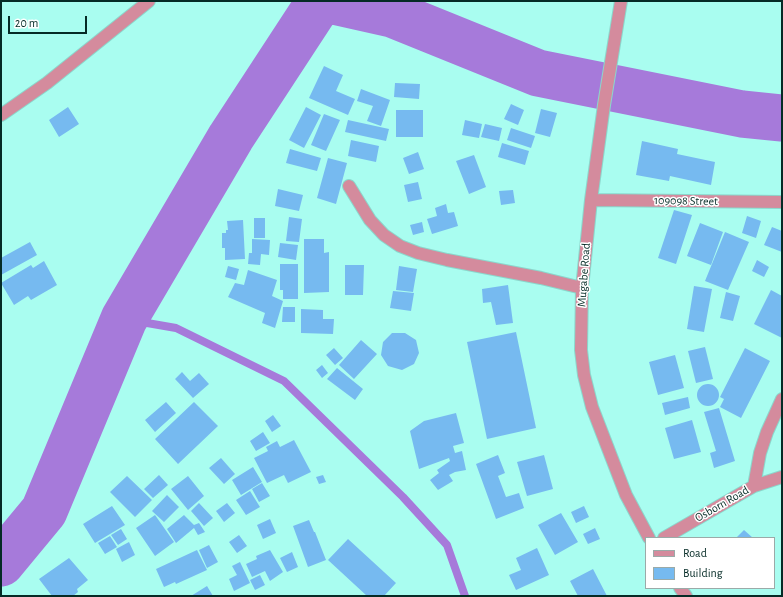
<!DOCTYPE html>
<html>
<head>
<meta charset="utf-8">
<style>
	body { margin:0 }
	#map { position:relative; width:783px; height:597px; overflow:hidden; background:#a9fdf0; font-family:"Alegreya Sans",sans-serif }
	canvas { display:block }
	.frame { position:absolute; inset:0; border:2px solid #052b26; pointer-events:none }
	.legend { position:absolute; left:645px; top:537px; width:130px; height:52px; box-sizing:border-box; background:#fff; border:1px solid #9baaa8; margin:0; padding:5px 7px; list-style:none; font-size:12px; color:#052b26 }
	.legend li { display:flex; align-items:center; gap:8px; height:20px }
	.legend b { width:20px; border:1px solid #9baaa8 }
	.scale { position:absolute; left:8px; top:16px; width:79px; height:18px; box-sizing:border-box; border:2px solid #052b26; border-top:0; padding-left:5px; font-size:12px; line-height:14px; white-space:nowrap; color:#052b26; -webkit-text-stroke:3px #fff; paint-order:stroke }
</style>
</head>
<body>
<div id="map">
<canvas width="783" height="597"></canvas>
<div class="frame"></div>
<ul class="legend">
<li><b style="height:5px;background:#d48b9d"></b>Road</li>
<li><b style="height:11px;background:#76baf0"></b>Building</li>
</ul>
<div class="scale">20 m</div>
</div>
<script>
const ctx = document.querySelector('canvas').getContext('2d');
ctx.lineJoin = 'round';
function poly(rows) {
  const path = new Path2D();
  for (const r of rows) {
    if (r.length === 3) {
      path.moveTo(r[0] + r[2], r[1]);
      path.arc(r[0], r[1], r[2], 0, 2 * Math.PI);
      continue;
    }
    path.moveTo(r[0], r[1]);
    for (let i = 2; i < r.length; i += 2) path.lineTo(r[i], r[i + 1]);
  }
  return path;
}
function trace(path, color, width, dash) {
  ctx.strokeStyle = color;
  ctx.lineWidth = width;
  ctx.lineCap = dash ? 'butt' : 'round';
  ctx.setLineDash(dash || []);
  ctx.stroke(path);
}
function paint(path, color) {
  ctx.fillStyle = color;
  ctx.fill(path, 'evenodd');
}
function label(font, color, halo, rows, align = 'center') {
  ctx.font = font + ' "Alegreya Sans",sans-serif';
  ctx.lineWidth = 3;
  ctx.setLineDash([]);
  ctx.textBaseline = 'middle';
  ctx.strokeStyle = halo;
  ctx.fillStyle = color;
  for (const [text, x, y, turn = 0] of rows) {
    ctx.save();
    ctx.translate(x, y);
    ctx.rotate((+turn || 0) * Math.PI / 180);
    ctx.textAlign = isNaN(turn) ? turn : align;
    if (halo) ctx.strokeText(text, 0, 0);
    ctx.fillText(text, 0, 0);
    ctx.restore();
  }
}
trace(poly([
	[124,319,176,328,284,381,403,497,447,545,465,596]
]), '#a67ada', 8);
trace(poly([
	[334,1,392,14,538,73,742,114,782,118],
	[1,563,44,511,124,319,231,137,320,1]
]), '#a67ada', 47);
paint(poly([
	[324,66,343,75,336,91,355,99,348,115,309,98],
	[395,83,420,84,419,99,394,97],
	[361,89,390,100,381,126,367,121,373,106,357,101],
	[511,104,524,110,518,125,504,119],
	[68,107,79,124,59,137,49,120],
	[306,107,321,115,304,148,289,140],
	[541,109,557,113,550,137,535,133],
	[396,110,423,110,423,137,396,137],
	[324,114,340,120,326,151,311,145],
	[348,120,389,129,386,141,345,132],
	[465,120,482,124,479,138,462,135],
	[485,124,502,128,499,141,481,137],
	[511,128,535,136,531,148,507,140],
	[351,140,379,146,376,162,348,156],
	[642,141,678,149,677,154,715,162,711,185,670,176,669,181,636,175],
	[502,143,529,151,525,165,498,157],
	[290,149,321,158,317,171,286,163],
	[418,152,424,169,409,174,403,158],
	[474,155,486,187,469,194,456,161],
	[328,158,347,163,336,204,317,198],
	[418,182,422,199,408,202,404,185],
	[278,189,303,195,299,211,275,206],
	[513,190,515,203,501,205,499,191],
	[446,204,448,213,454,212,458,226,432,234,427,219,437,216,435,208],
	[674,210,692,215,676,264,658,258],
	[747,216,761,221,756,238,742,233],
	[289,217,302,219,299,242,286,241],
	[254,218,265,218,265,238,254,238],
	[243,220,245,259,225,260,225,248,222,248,222,233,226,233,226,230,228,230,227,221],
	[422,222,424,232,413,235,410,225],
	[700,223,723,232,711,265,687,256],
	[772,227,782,231,782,252,764,245],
	[725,232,749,242,728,290,705,281],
	[252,239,270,240,269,255,261,254,260,265,248,264,249,253,252,253],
	[304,239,324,239,324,253,329,252,329,292,304,293],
	[30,242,37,255,1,275,1,258],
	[280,243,298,245,296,260,278,257],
	[757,260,769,267,764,277,752,271],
	[44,261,57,285,31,300,28,296,14,305,1,283,31,265,33,268],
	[280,264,298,264,298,299,283,299,283,290,280,290],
	[345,265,364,265,363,295,345,295],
	[228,266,239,269,236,280,225,277],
	[399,266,417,269,413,292,396,290],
	[248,270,277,280,272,296,283,301,275,328,262,323,265,313,228,297,235,283,244,285],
	[508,285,513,323,496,325,491,302,483,303,482,289],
	[694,286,712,289,704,332,687,329],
	[771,290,782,296,782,338,754,324],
	[393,291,414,293,411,311,390,308],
	[726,292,740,296,733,321,720,318],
	[283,307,295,307,295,322,282,322],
	[301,309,323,310,323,319,334,319,333,334,301,333],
	[516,332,536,428,487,439,467,342],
	[392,333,405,333,416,340,419,353,414,364,402,370,388,366,381,355,383,342],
	[361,340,377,354,354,379,339,365],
	[705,347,713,379,696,383,688,351],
	[334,348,343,358,335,365,326,355],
	[745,348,770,361,741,418,720,407,724,399,720,397],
	[675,355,684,388,658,395,649,362],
	[322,365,328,373,322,378,316,370],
	[337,368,363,389,355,400,327,379],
	[182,372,190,381,199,373,209,384,193,398,175,379],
	[708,395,11],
	[688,397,690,408,665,415,662,403],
	[166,402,176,413,155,432,145,420],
	[194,402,218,426,178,464,155,439],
	[719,408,735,461,714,468,710,453,716,451,704,412],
	[456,413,464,443,453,446,455,453,462,451,466,470,455,472,449,475,453,481,438,490,430,480,439,473,437,470,450,461,449,458,419,469,410,431,424,421],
	[273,415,281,426,272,432,265,421],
	[692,420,701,452,674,459,665,428],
	[263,432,270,443,256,451,250,441],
	[294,440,311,472,288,483,284,475,267,483,254,458,268,451,266,447,277,441,280,447],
	[498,455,505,473,498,476,506,497,519,493,524,508,496,519,476,464],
	[544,455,553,489,527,496,517,462],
	[221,458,235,474,224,484,209,468],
	[253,467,262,482,241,495,232,480],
	[159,475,168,485,153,498,144,489],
	[323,475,326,482,319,484,316,477],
	[127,476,152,500,135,517,110,492],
	[188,476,204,496,188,510,171,489],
	[262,483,270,496,259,502,252,489],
	[250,491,260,507,246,515,236,500],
	[167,495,179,507,164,522,152,511],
	[199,503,213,518,204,526,191,511],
	[227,503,235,513,224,522,216,511],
	[112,506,125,525,95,543,83,524],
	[584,506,589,517,576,523,571,512],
	[561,513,578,542,555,555,538,525],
	[155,515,174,542,155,556,136,528],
	[184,515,194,525,199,523,205,532,198,535,194,528,176,543,167,529],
	[270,519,276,533,263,539,257,525],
	[309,520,314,532,315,532,326,560,308,567,293,526],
	[595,528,600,539,588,544,583,534],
	[121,529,127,539,118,545,111,535],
	[744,530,753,538,736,538],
	[239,535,247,546,237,553,229,542],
	[110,536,117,547,105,554,98,543],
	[348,539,396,583,384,596,367,596,328,560],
	[129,542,135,555,122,562,116,549],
	[209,545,218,562,207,568,199,550],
	[537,548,549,575,516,590,509,575,521,570,516,558],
	[197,550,207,570,176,584,175,582,164,587,156,569],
	[270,550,283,572,270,581,265,571,252,577,246,564,257,559,256,556],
	[292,552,298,567,287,572,280,558],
	[69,558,88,580,77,589,78,592,73,596,52,596,39,579],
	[240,562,250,583,234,591,229,579,237,575,232,566],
	[593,569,607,596,578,596,570,581],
	[260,575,265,585,255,590,250,580],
	[207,586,213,596,191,596]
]), '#76baf0');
const minor = poly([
	[621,1,604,105,591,200,582,288,581,350,584,375,592,407,626,495,649,538],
	[1,115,47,83,149,1],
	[349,186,370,220,384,235,400,246,418,253,447,260,541,278,582,288],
	[591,200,782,202],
	[754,486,760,453,767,432,782,399],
	[664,538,754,486,782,477],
	[680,588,686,596]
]);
trace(minor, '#8bd7cc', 14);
trace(minor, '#d48b9d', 12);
label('12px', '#052b26', '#fff', [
	["109098 Street",686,201,1],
	["Mugabe Road",584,275,-86],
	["Osborn Road",722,504,-30]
]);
</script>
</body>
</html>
